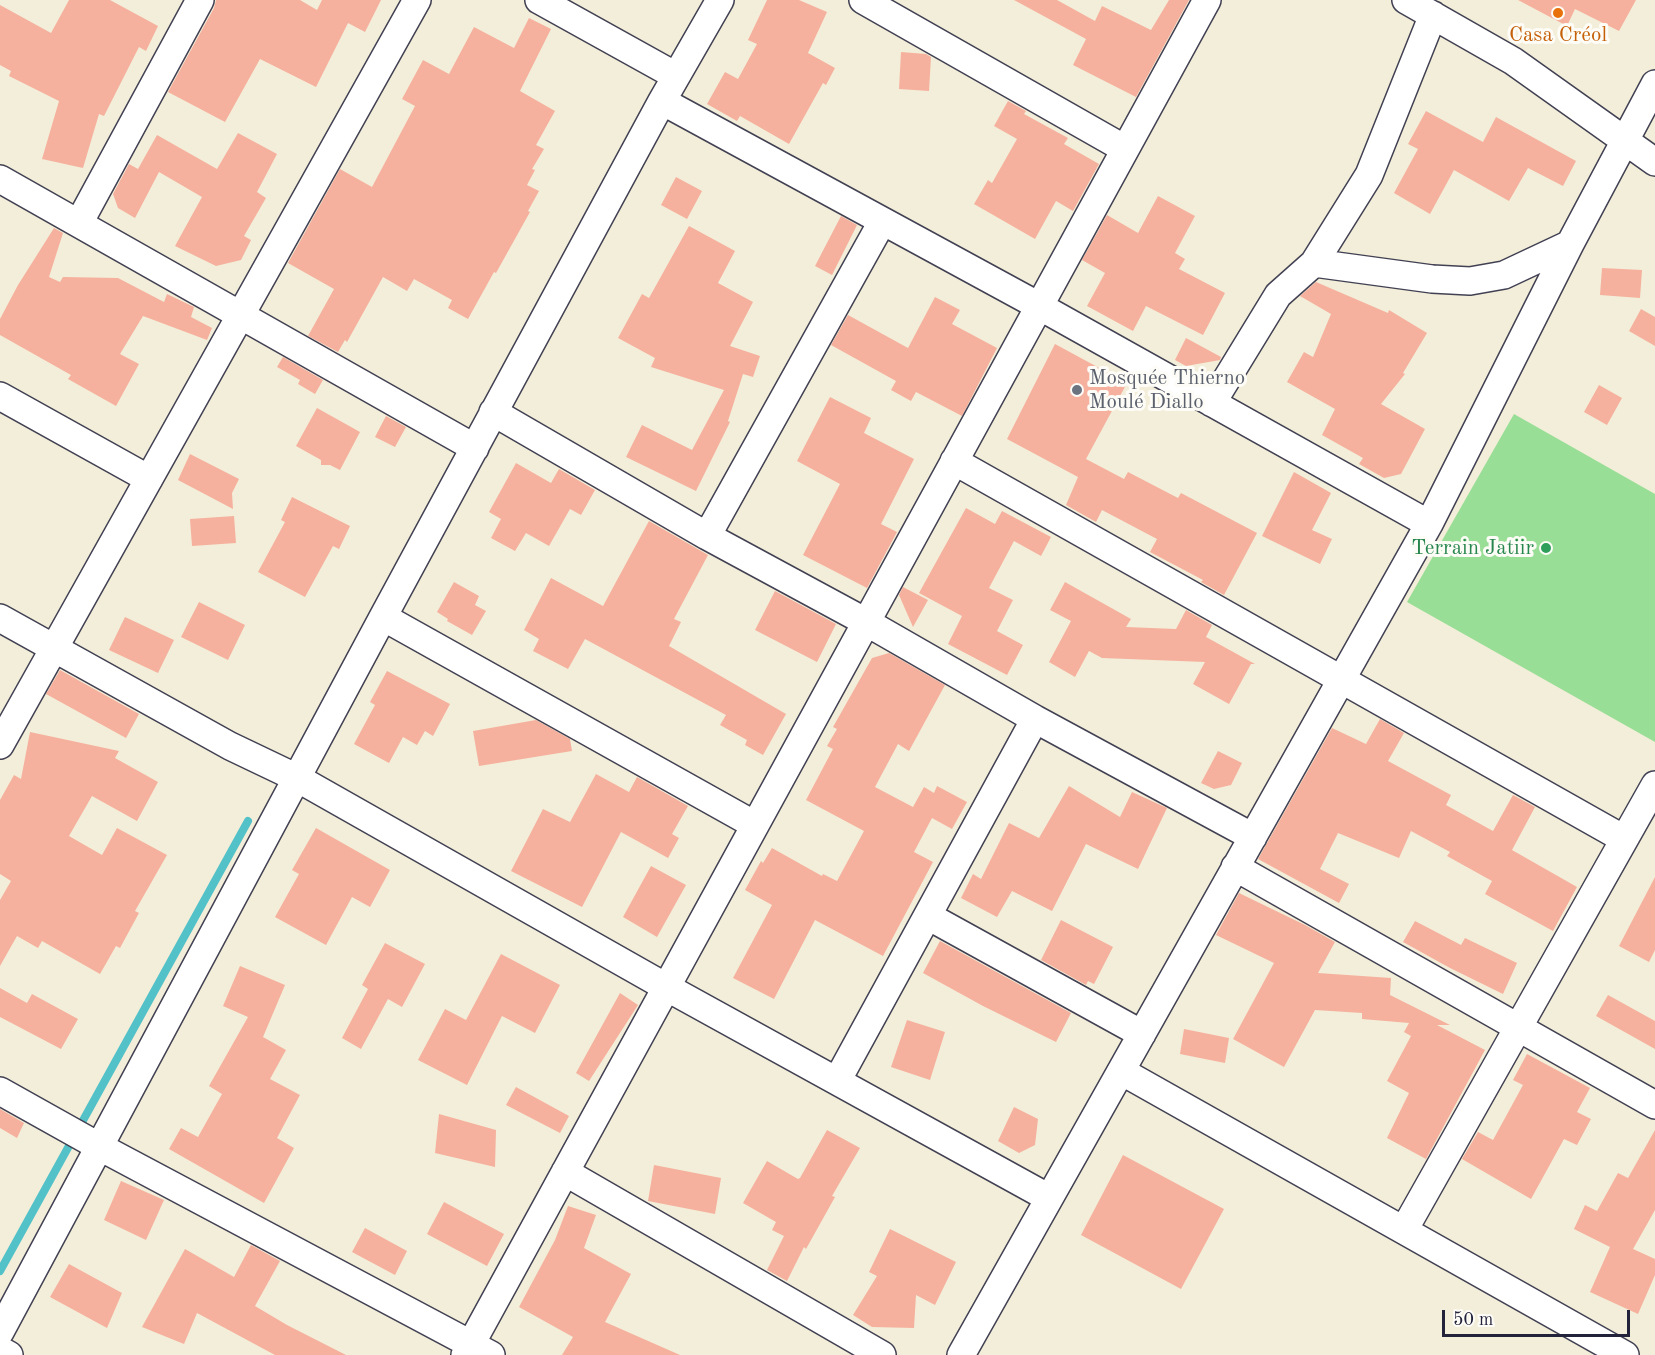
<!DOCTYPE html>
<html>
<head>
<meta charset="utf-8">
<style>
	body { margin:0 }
	#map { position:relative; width:1655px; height:1355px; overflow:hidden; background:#f3eed9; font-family:"Old Standard TT",serif }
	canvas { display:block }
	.scale { position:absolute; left:1442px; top:1310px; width:188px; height:27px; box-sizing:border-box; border:3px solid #22223b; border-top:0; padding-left:8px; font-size:18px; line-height:21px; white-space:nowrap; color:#22223b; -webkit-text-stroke:4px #fdfcf7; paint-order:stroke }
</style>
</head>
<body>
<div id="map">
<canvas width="1655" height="1355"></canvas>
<div class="scale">50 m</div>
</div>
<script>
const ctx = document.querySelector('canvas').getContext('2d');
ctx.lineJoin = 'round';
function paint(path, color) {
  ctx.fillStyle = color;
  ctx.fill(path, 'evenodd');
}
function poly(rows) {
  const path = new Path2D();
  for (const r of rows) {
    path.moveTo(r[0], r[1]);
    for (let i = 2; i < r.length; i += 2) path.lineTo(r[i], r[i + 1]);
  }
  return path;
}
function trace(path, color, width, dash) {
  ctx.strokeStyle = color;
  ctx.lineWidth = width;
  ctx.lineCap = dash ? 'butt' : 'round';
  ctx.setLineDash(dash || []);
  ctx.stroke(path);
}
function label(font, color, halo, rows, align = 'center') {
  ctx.font = font + ' "Old Standard TT",serif';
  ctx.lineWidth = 6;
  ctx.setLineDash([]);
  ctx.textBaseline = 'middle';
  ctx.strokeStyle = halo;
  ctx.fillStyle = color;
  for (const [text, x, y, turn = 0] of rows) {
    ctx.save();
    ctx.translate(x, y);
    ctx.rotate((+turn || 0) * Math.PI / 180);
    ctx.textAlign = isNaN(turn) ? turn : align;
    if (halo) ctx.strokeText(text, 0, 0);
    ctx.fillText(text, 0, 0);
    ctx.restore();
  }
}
paint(poly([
	[1514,414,1655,494,1655,742,1407,602]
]), '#99de96');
trace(poly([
	[0,1271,248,821]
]), '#53c1c8', 8);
paint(poly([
	[69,0,110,0,158,26,146,51,139,47,104,116,99,114,83,168,42,159,59,101,9,76,11,71,0,65,0,5,51,33],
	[216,0,300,0,317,10,322,0,381,0,365,32,348,23,316,87,260,59,225,122,168,92,214,8],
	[767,0,799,0,827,12,808,53,835,68,826,85,823,83,789,144,740,116,737,121,707,104,725,72,738,79,757,44,748,40],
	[1014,0,1057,0,1095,21,1102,6,1151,30,1169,0,1189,0,1136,97,1073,65,1086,39],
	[1518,0,1636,0,1619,31,1575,9,1567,26],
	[529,18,551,29,520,91,555,111,536,145,544,149,532,169,535,170,527,185,539,191,528,211,530,212,496,273,494,272,468,319,448,308,452,300,414,279,407,291,383,277,347,342,345,340,338,352,308,336,334,289,288,263,340,169,372,187,415,106,402,99,423,60,449,74,474,27,514,48],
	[901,52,926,54,931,57,929,91,899,89],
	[1008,101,1026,111,1024,114,1068,138,1064,144,1099,164,1073,211,1056,201,1035,239,974,204,988,180,992,183,1017,139,994,126],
	[1426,111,1483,142,1496,117,1576,161,1563,186,1528,168,1509,201,1454,170,1430,214,1394,193,1418,149,1408,144],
	[238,133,277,154,257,192,266,198,244,236,251,240,241,260,216,266,175,246,202,197,159,172,135,218,118,208,113,194,129,164,138,169,157,135,217,169],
	[676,177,702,191,687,219,661,205],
	[1158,196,1195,216,1175,253,1185,259,1179,269,1225,293,1203,335,1146,306,1133,331,1087,306,1105,273,1082,260,1107,215,1138,233],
	[841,216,857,225,832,275,815,266],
	[689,226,735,251,718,283,753,302,730,346,760,356,753,377,743,374,728,421,730,422,696,491,626,457,642,425,692,450,724,390,651,367,655,358,618,338,642,294,649,298],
	[54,228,63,233,49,277,60,282,63,277,118,278,164,302,167,294,194,307,191,317,212,328,207,340,143,316,120,354,139,364,116,406,68,379,71,375,0,335,0,319,18,285],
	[1602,268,1642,270,1640,298,1600,295],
	[1316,282,1388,313,1389,310,1427,333,1403,373,1405,374,1381,404,1425,429,1401,474,1384,478,1359,464,1363,458,1322,435,1335,409,1287,382,1304,352,1313,357,1331,314,1300,296],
	[935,297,960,310,952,324,997,348,962,416,916,392,911,401,891,390,896,381,831,345,848,315,908,348],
	[1641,309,1655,317,1655,346,1629,331],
	[1186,338,1221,357,1220,360,1186,366,1175,360],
	[1055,344,1127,383,1086,459,1124,479,1128,472,1178,498,1181,493,1257,533,1224,595,1201,582,1203,580,1150,552,1157,539,1102,510,1096,522,1066,505,1078,477,1007,439],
	[283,357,323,380,315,394,298,384,300,380,277,367],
	[1599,385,1622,398,1607,425,1584,412],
	[830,397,871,418,864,433,914,459,881,524,897,532,867,588,803,555,840,484,797,461],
	[317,408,360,432,340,470,330,465,321,465,321,460,296,446],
	[386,416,406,427,395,447,375,437],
	[190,454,239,479,232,493,233,509,178,480],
	[516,463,551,483,559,469,595,490,581,515,570,509,549,546,526,533,515,551,491,538,501,519,489,512],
	[1294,472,1331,493,1312,530,1332,539,1320,564,1262,536],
	[292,497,350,526,339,549,333,546,305,597,258,572,285,522,281,520],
	[966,508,995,524,1002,511,1051,537,1041,556,1014,541,989,588,1013,600,997,631,1023,645,1007,675,948,644,962,616,919,593],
	[234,516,236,543,192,546,190,519],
	[649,521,708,555,674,619,681,622,669,646,786,714,763,755,745,745,747,740,720,725,726,715,585,639,568,669,533,651,539,639,524,630,551,578,603,606],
	[454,582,479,596,475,605,486,611,472,635,447,621,448,619,437,612],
	[1065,582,1131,619,1126,627,1176,629,1186,610,1212,625,1206,637,1255,664,1251,664,1229,704,1193,684,1205,662,1102,658,1089,651,1075,677,1049,662,1071,621,1050,610],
	[903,587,928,600,913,627,899,595],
	[775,591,836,624,817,662,755,630],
	[199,602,245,625,228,660,181,637],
	[125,617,174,640,158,673,109,650],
	[889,653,945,685,909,751,898,744,875,787,913,807,924,787,934,793,937,786,967,802,952,829,932,818,914,852,933,862,883,956,815,920,774,999,733,978,772,905,745,890,761,861,763,863,772,848,822,876,823,874,837,881,864,831,806,800,833,749,827,746,837,729,833,727,872,658],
	[60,670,139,714,126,738,46,694],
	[387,671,450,704,433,736,425,731,417,745,403,737,389,763,354,744,375,705,370,702],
	[1380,719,1404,733,1388,761,1451,795,1446,805,1493,831,1513,795,1535,807,1512,850,1577,887,1553,931,1485,894,1492,881,1447,856,1450,852,1411,831,1399,858,1338,833,1320,869,1349,884,1339,903,1258,859,1332,728,1366,744],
	[536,720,570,739,572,751,479,766,473,731],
	[30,732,119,751,115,758,158,782,137,821,92,796,69,836,102,855,117,828,167,855,135,911,139,913,120,948,116,946,100,974,42,941,38,948,17,936,0,966,0,900,11,881,0,874,0,800,14,775,21,779],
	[1218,751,1242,763,1231,785,1214,789,1201,783],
	[596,774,629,792,637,777,688,806,672,834,679,838,668,858,621,832,582,907,511,871,543,809,570,822],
	[1069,786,1120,817,1132,792,1167,808,1138,869,1086,844,1052,911,1012,891,997,917,961,898,973,874,981,879,1009,823,1039,838],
	[316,828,390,870,370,907,352,897,326,945,275,917,299,874,292,870],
	[651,866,686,885,657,937,623,917],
	[1655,877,1655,950,1649,962,1619,946],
	[1239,893,1305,925,1335,942,1318,973,1391,978,1390,995,1450,1025,1437,1025,1485,1050,1426,1159,1387,1138,1409,1093,1387,1081,1411,1036,1404,1032,1409,1023,1362,1019,1362,1013,1315,1010,1284,1067,1233,1039,1274,963,1216,935],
	[1061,920,1113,947,1094,984,1088,981,1086,985,1041,960],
	[1415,921,1461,945,1465,938,1517,963,1503,994,1450,968,1403,942],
	[940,941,1071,1013,1056,1042,983,1006,923,973],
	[385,943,425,964,402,1007,388,999,361,1049,342,1038,368,989,362,985],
	[501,954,560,985,535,1033,502,1016,467,1085,418,1060,445,1009,466,1020],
	[240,966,285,985,263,1037,286,1050,270,1079,300,1095,277,1138,294,1148,264,1203,169,1149,181,1128,198,1137,222,1094,209,1086,248,1017,223,1006],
	[0,988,27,1003,32,994,78,1019,61,1049,0,1017],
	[620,993,638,1005,589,1081,576,1073],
	[1608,995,1655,1021,1655,1049,1596,1016],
	[907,1020,945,1032,930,1080,891,1067],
	[1184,1029,1229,1038,1225,1063,1180,1054],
	[1527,1054,1590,1088,1577,1112,1591,1119,1577,1145,1564,1139,1531,1199,1462,1159,1478,1132,1493,1140,1523,1085,1513,1080],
	[516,1087,569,1116,560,1133,506,1105],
	[1014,1107,1038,1119,1035,1145,1019,1153,998,1141],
	[0,1109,24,1123,17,1138,0,1128],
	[439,1114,496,1130,495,1167,435,1153],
	[827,1130,860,1148,832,1196,835,1197,806,1249,804,1247,787,1281,767,1270,784,1236,772,1230,776,1222,743,1203,767,1161,798,1179,800,1178],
	[1655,1130,1655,1210,1633,1249,1655,1259,1655,1275,1638,1314,1590,1292,1610,1247,1574,1229,1585,1205,1597,1211,1618,1173,1628,1178],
	[1123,1155,1224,1209,1181,1289,1081,1235],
	[654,1165,721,1178,715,1214,648,1201],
	[121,1181,164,1200,146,1240,104,1220],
	[444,1202,504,1234,487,1266,427,1234],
	[568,1206,596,1215,584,1248,631,1274,605,1322,680,1355,562,1355,573,1337,519,1307,555,1240],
	[365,1228,407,1251,395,1275,352,1252],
	[890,1229,956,1262,935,1305,916,1295,914,1328,872,1327,853,1315,877,1276,869,1272],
	[251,1245,280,1261,255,1306,287,1325,346,1355,275,1355,197,1313,184,1344,142,1327,185,1249,234,1277],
	[69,1264,122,1293,107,1328,50,1297]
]), '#f5b19e');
const minor = poly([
	[539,0,676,76],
	[863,0,1125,149],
	[1406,0,1513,61,1655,162],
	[662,101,1039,306,1429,524],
	[0,179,475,448],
	[79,223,200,0],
	[1314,263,1432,279,1470,281,1504,275,1570,244],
	[0,396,149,479],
	[1212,403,1278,295,1314,263,1369,175,1433,15],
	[493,412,707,536,866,622,1035,719,1253,837],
	[954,461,1624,839],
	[707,536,882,222],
	[383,617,755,825],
	[0,618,230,746,297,778,666,987,1049,1198],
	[0,745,417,0],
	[1235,867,1655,1105],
	[928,916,1142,1034],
	[1121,1071,1625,1355],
	[837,1081,1035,719],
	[0,1091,100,1147,491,1355],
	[565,1172,882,1355],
	[1404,1230,1655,785],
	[0,1332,383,617,662,101,720,0],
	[0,1350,9,1355],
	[465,1355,1207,0],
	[961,1355,1429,524,1570,244,1655,84]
]);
trace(minor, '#414153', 30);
trace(minor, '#fff', 27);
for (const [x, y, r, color] of [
	[1558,13,6,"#e8710a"],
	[1077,390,6,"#6b7280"],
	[1546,548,6,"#2e9e5b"]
]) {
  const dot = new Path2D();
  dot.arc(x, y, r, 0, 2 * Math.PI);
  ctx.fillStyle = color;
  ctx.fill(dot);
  trace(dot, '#fdfcf7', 2);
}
label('21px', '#c56008', '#fdfcf7', [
	["Casa Créol",1558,35]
]);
label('21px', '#5b616d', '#fdfcf7', [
	["Mosquée Thierno",1089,378],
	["Moulé Diallo",1089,402]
], 'left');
label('21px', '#27864d', '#fdfcf7', [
	["Terrain Jatiir",1534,548]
], 'right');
</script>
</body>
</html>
